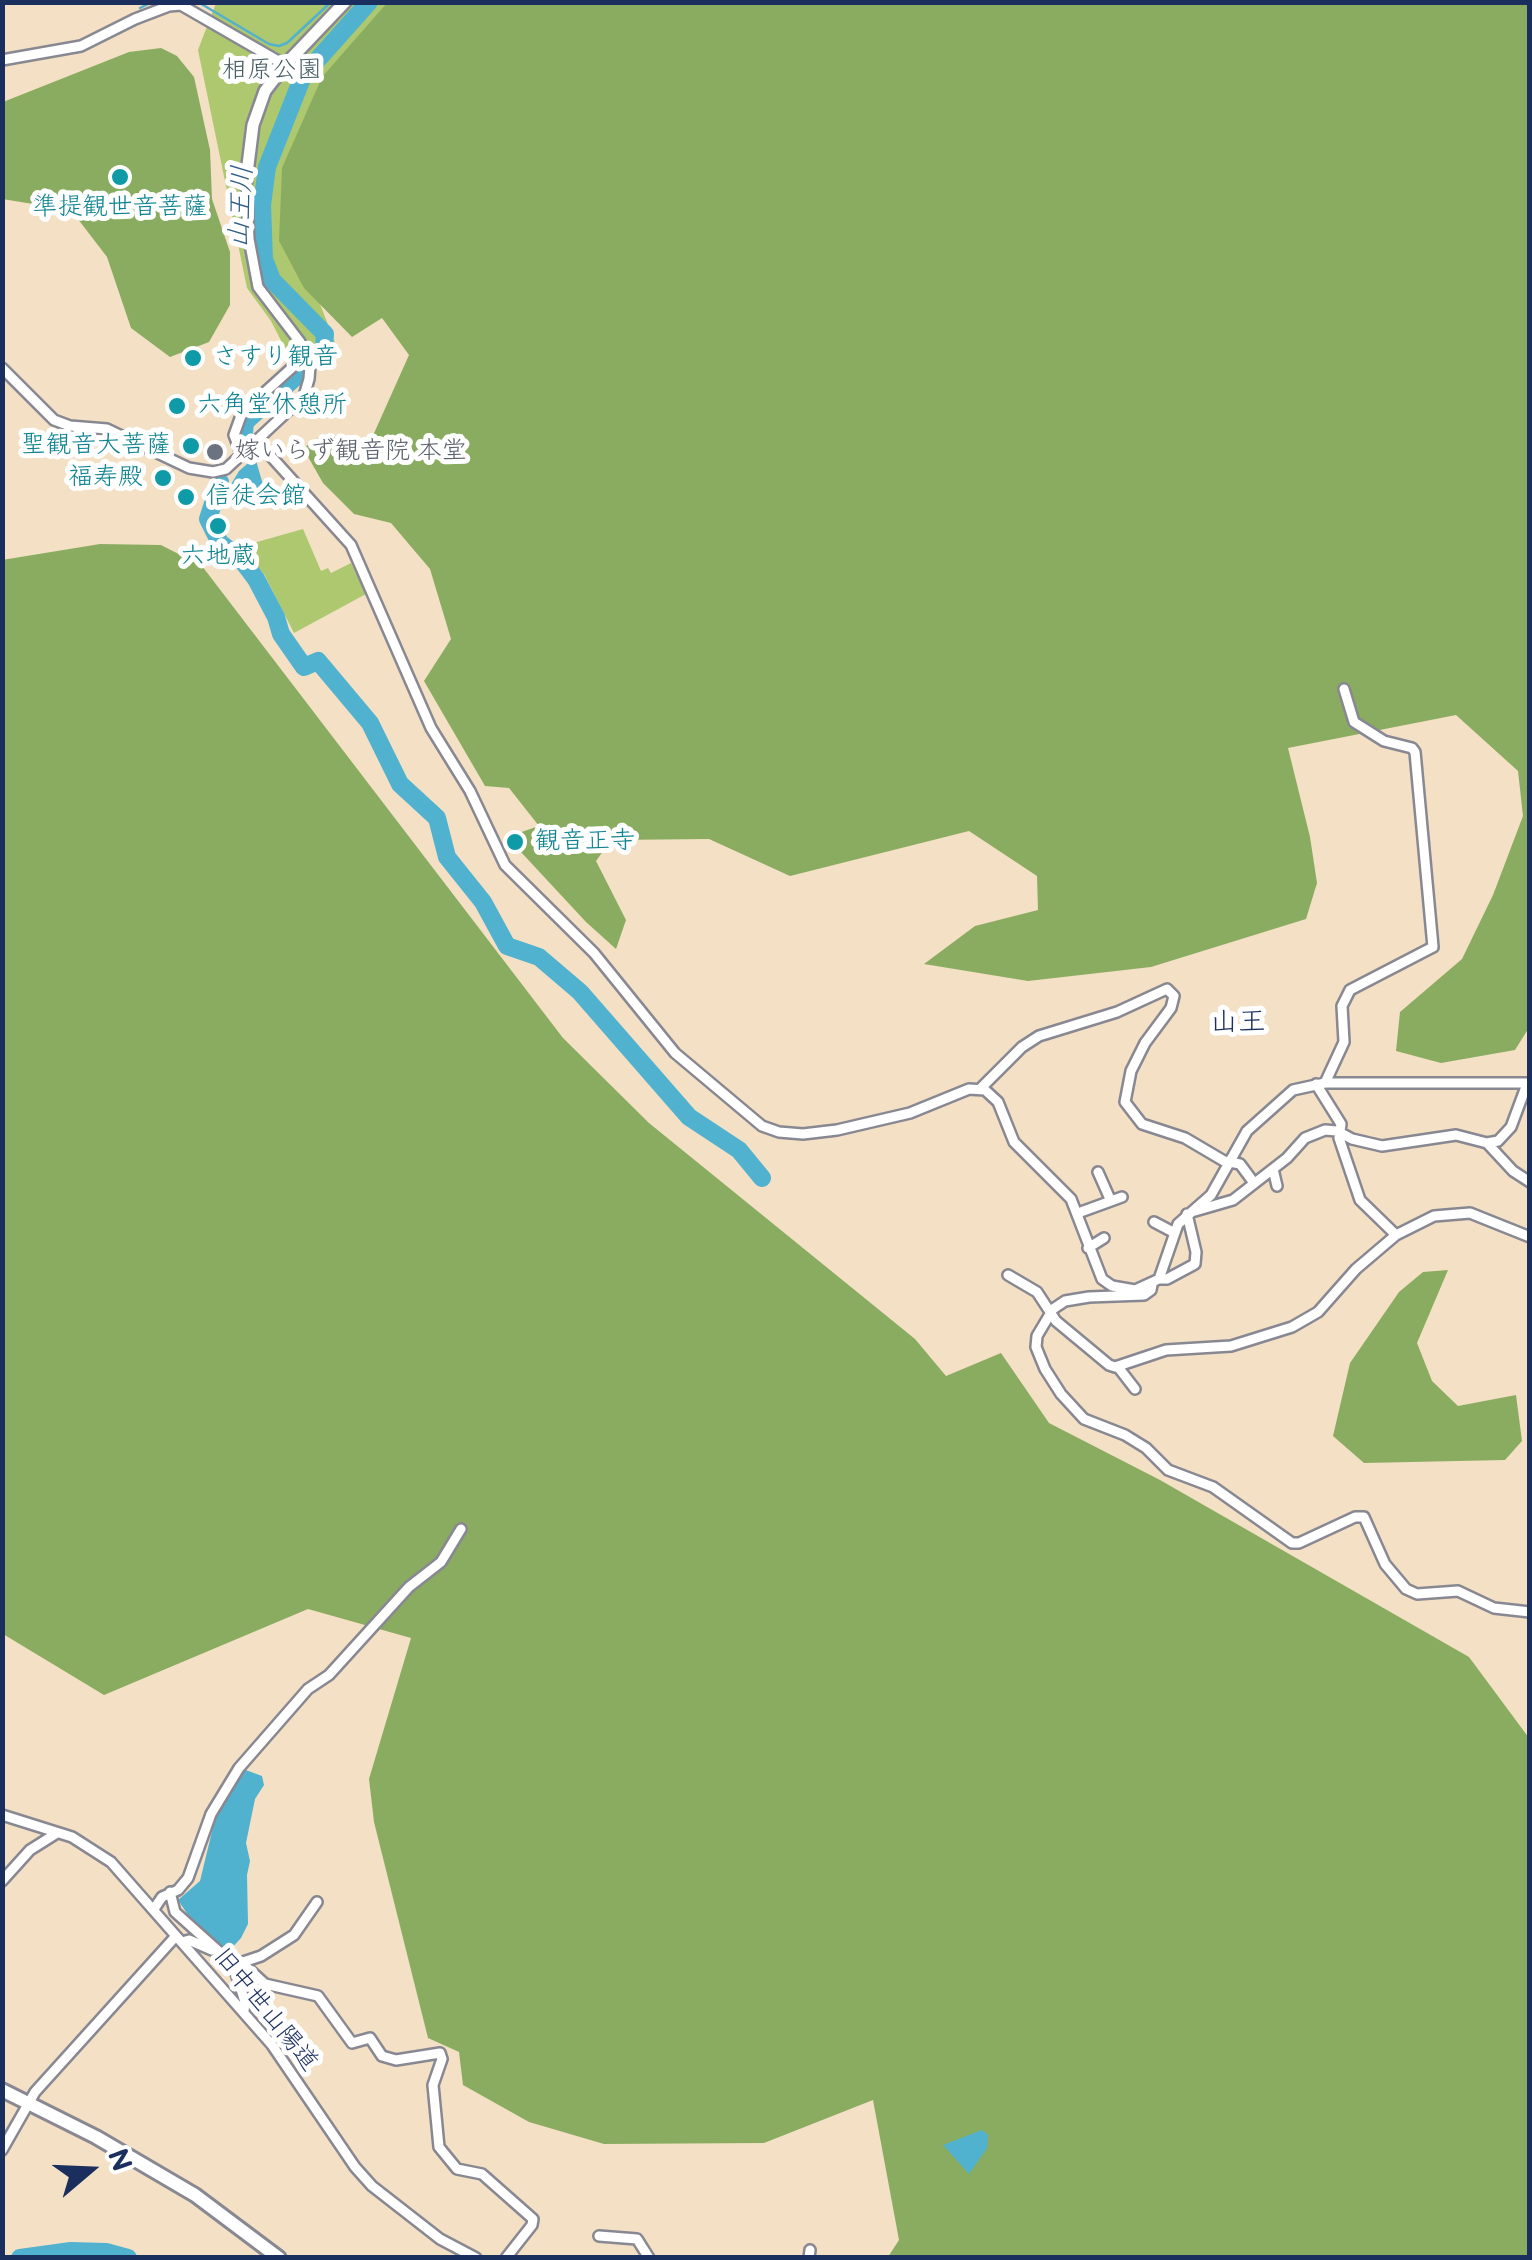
<!DOCTYPE html>
<html>
<head>
<meta charset="utf-8">
<style>
	body { margin:0 }
	#map { position:relative; width:1532px; height:2260px; overflow:hidden; background:#f4e0c5; font-family:"Balsamiq Sans",sans-serif }
	canvas { display:block }
	.frame { position:absolute; inset:0; border:5px solid #1b2f5e; pointer-events:none }
	.north { position:absolute; left:40px; top:2120px; width:100px; height:100px; -webkit-text-stroke:8px #fff; paint-order:stroke; rotate:71deg; font-size:28px; font-weight:700; line-height:40px; text-align:center; color:#1b2f5e }
	.north::after { content:''; display:block; margin:auto; width:35px; height:45px; background:#1b2f5e; clip-path:polygon(50% 0,100% 100%,50% 72%,0 100%) }
</style>
</head>
<body>
<div id="map">
<canvas width="1532" height="2260"></canvas>
<div class="frame"></div>
<div class="north">N</div>
</div>
<script>
const ctx = document.querySelector('canvas').getContext('2d');
ctx.lineJoin = 'round';
function paint(path, color) {
  ctx.fillStyle = color;
  ctx.fill(path, 'evenodd');
}
function poly(rows) {
  const path = new Path2D();
  for (const r of rows) {
    path.moveTo(r[0], r[1]);
    for (let i = 2; i < r.length; i += 2) path.lineTo(r[i], r[i + 1]);
  }
  return path;
}
function trace(path, color, width, dash) {
  ctx.strokeStyle = color;
  ctx.lineWidth = width;
  ctx.lineCap = dash ? 'butt' : 'round';
  ctx.setLineDash(dash || []);
  ctx.stroke(path);
}
function label(font, color, halo, rows, align = 'center') {
  ctx.font = font + ' "Balsamiq Sans","Klee One",sans-serif';
  ctx.lineWidth = 10;
  ctx.setLineDash([]);
  ctx.textBaseline = 'middle';
  ctx.strokeStyle = halo;
  ctx.fillStyle = color;
  for (const [text, x, y, turn = 0] of rows) {
    ctx.save();
    ctx.translate(x, y);
    ctx.rotate((+turn || 0) * Math.PI / 180);
    ctx.textAlign = isNaN(turn) ? turn : align;
    if (halo) ctx.strokeText(text, 0, 0);
    ctx.fillText(text, 0, 0);
    ctx.restore();
  }
}
paint(poly([
	[216,3,394,3,282,205,337,348,292,362,271,321,247,288,198,50],
	[303,529,321,571,328,568,331,573,351,563,366,594,294,633,264,574,244,551,250,544]
]), '#adc86e');
paint(poly([
	[387,3,1529,3,1530,1026,1515,1050,1441,1063,1396,1051,1400,1012,1462,959,1493,895,1523,816,1518,771,1456,715,1288,748,1310,837,1317,883,1306,919,1151,967,1028,981,924,964,975,926,1038,910,1037,876,969,831,790,876,709,839,611,840,596,861,626,920,616,949,586,922,507,837,539,826,509,788,485,786,424,681,451,639,430,569,391,523,354,514,323,483,303,448,325,434,371,440,409,355,382,318,352,337,304,288,279,241,282,168,322,77],
	[161,48,177,56,194,77,210,150,212,199,230,252,230,305,209,342,170,357,131,328,107,257,71,210,2,199,3,102,129,52],
	[100,544,161,545,202,566,563,1038,649,1123,915,1339,946,1376,1001,1353,1049,1423,1160,1480,1469,1657,1529,1738,1529,2257,888,2257,899,2240,873,2100,764,2143,604,2144,529,2122,463,2085,459,2052,428,2038,374,1822,369,1779,411,1638,308,1609,104,1695,3,1634,2,560],
	[1448,1270,1417,1343,1432,1381,1458,1406,1516,1395,1522,1441,1505,1460,1364,1463,1333,1436,1350,1363,1399,1292,1423,1272]
]), '#8aac61');
paint(poly([
	[255,457,266,495,225,508,230,486,239,471],
	[243,1769,262,1776,264,1785,255,1799,246,1843,250,1861,247,1875,248,1924,241,1938,230,1950,220,1947,194,1924,178,1900,200,1881,215,1819],
	[982,2130,988,2135,987,2148,969,2174,943,2145]
]), '#51b2d0');
trace(poly([
	[198,2,269,44,279,46,287,43,331,2],
	[140,8,152,2]
]), '#51b2d0', 2.5);
trace(poly([
	[313,358,324,347,325,334,272,280,264,259,262,205,267,167,303,76,369,2],
	[243,445,245,422,299,374],
	[220,482,208,519,220,543,241,559,256,579,276,617,281,634,304,667,318,661,370,723,400,784,437,818,447,857,483,902,507,946,539,957,580,992,689,1117,739,1150,762,1178],
	[20,2258,71,2251,106,2252,128,2258]
]), '#51b2d0', 18);
const minor = poly([
	[2,60,81,46,135,19,169,6,181,5,285,65],
	[2,368,54,420,70,426,107,429,189,468,213,472,226,469,304,396,309,379,310,366,300,342,258,287,249,239,246,181],
	[258,442,351,545,431,728,470,791,505,865,594,953,675,1053,762,1126,779,1132,803,1134,837,1130,910,1113,969,1089,985,1090,998,1102,1014,1142,1071,1199,1102,1279,1112,1286,1135,1290,1159,1279,1178,1224,1211,1195,1247,1131,1293,1090,1325,1083,1530,1083],
	[242,456,234,435,242,413,306,355],
	[1325,1083,1344,1042,1342,1006,1350,990,1433,947,1415,752,1412,748,1384,741,1354,722,1344,689],
	[1316,1084,1341,1124,1339,1138,1360,1200,1396,1235],
	[981,1088,1022,1047,1039,1036,1117,1012,1167,989,1174,996,1171,1008,1145,1043,1131,1071,1125,1102,1142,1124,1185,1138,1224,1161,1240,1164,1254,1183],
	[1487,1143,1513,1171,1530,1182],
	[1273,1169,1277,1186],
	[1098,1172,1110,1199],
	[1195,1211,1233,1200,1287,1158,1305,1138,1325,1130,1337,1131,1352,1139,1382,1146,1456,1135,1487,1143,1498,1141,1511,1127,1527,1084],
	[1078,1213,1122,1197],
	[1154,1222,1173,1232],
	[1088,1248,1104,1238],
	[1008,1275,1037,1292,1056,1321,1109,1365,1115,1367,1166,1350,1231,1346,1292,1327,1318,1312,1356,1269,1396,1235,1434,1216,1470,1213,1530,1237],
	[1159,1279,1167,1279,1195,1264,1196,1252,1187,1214],
	[1152,1285,1151,1290,1144,1295,1089,1297,1065,1301,1053,1309,1037,1336,1036,1347,1045,1369,1061,1394,1084,1419,1125,1435,1146,1448,1168,1470,1213,1487,1292,1543,1299,1543,1355,1517,1364,1517,1385,1564,1406,1589,1417,1594,1458,1591,1494,1608,1530,1612],
	[1118,1367,1135,1389],
	[2,1815,72,1837,111,1862,272,2045,355,2167,372,2186,440,2239,476,2258],
	[2,1881,30,1850,57,1833],
	[170,1892,175,1912,233,1964,245,2002,244,2011],
	[154,1909,162,1897,178,1890,188,1878,211,1814,239,1768,308,1689,329,1675,409,1587,441,1562,461,1529],
	[182,1942,189,1940,212,1950],
	[241,1962,265,1984,318,1996,352,2043,370,2038,382,2056,396,2060,440,2053,442,2059,433,2085,439,2147,457,2169,482,2174,533,2219,532,2225,506,2258],
	[240,1963,261,1956,294,1935,317,1902],
	[2,2150,35,2092,176,1936],
	[599,2236,637,2239,649,2258],
	[809,2258,810,2250]
]);
const tertiary = poly([
	[246,181,253,125,265,91,285,65,345,2]
]);
const secondary = poly([
	[2,2090,96,2137,195,2195,279,2258]
]);
trace(minor, '#888892', 14);
trace(tertiary, '#888892', 16);
trace(secondary, '#888892', 18);
trace(minor, '#fff', 9);
trace(tertiary, '#fff', 11);
trace(secondary, '#fff', 12);
for (const [x, y, r, color] of [
	[120,177,10,"#0f9aa8"],
	[193,358,10,"#0f9aa8"],
	[177,406,10,"#0f9aa8"],
	[191,446,10,"#0f9aa8"],
	[215,452,10,"#6b7280"],
	[163,478,10,"#0f9aa8"],
	[186,497,10,"#0f9aa8"],
	[218,526,10,"#0f9aa8"],
	[515,842,10,"#0f9aa8"]
]) {
  const dot = new Path2D();
  dot.arc(x, y, r, 0, 2 * Math.PI);
  ctx.fillStyle = color;
  ctx.fill(dot);
  trace(dot, '#fff', 4);
}
label('25px', '#475d63', '#fff', [
	["相原公園",272,71]
]);
label('25px', '#0d838f', '#fff', [
	["準提観世音菩薩",120,208,"center"],
	["さすり観音",213,358],
	["六角堂休憩所",197,406],
	["聖観音大菩薩",171,446,"right"],
	["福寿殿",143,478,"right"],
	["信徒会館",206,497],
	["六地蔵",218,557,"center"],
	["観音正寺",535,842]
], 'left');
label('25px', '#5b616d', '#fff', [
	["嫁いらず観音院 本堂",235,452]
], 'left');
label('25px', '#1b2f5e', '#fff', [
	["旧中世山陽道",265,2010,51]
]);
label('italic 28px', '#2e5d86', '#fff', [
	["山王川",242,207,-87]
]);
label('28px', '#1b2f5e', '#fff', [
	["山王",1238,1023]
]);
</script>
</body>
</html>
